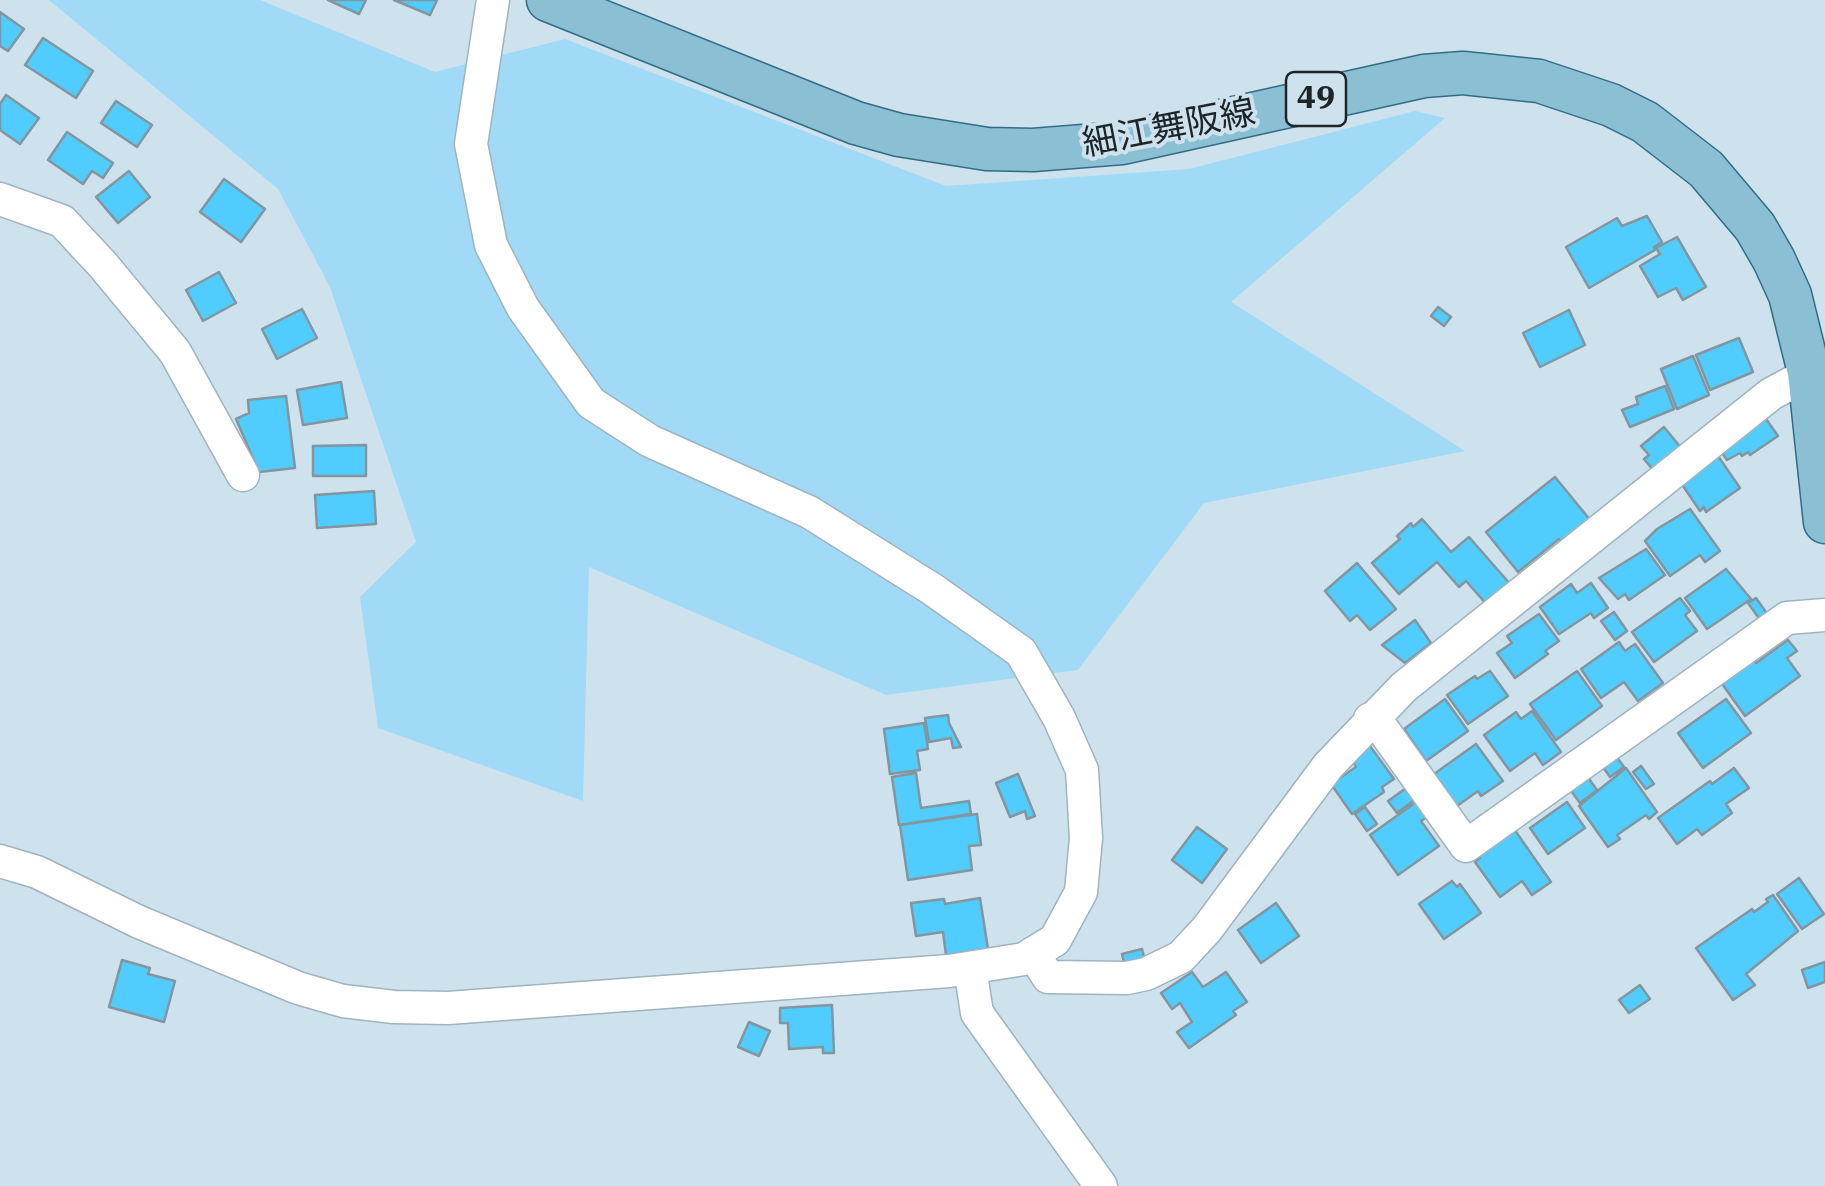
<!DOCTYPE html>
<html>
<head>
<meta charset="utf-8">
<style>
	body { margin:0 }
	canvas { display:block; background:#cde2ec }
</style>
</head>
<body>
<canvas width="1825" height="1186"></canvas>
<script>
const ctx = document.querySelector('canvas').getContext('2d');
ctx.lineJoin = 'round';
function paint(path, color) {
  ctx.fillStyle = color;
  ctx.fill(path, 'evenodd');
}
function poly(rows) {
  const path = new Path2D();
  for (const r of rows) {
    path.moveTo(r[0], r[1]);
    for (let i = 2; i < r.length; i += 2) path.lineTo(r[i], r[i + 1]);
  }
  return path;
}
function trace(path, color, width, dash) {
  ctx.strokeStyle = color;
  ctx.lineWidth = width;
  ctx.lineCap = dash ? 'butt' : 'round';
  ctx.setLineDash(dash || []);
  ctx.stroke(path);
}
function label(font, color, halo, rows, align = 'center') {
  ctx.font = font + ' "IBM Plex Serif","Noto Sans JP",serif';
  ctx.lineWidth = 8;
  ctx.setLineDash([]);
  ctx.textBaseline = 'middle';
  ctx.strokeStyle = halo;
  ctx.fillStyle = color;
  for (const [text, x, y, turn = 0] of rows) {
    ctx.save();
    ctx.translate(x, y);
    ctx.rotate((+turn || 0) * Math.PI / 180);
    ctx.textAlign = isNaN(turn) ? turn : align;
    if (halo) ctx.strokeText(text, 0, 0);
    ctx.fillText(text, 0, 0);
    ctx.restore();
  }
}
paint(poly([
	[49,0,260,0,435,72,565,39,946,186,1189,169,1415,111,1445,118,1231,302,1465,451,1204,503,1078,670,886,695,589,567,583,801,378,728,360,597,416,542,330,287,278,189]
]), '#a1daf6');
const building = poly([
	[328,0,366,0,359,14,328,0],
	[394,0,437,0,430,15,394,0],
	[0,12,24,29,8,51,0,46,0,12],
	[43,38,93,71,76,98,25,65,43,38],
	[6,95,39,118,20,144,0,130,0,104,6,95],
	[116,101,152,125,137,147,101,123,116,101],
	[67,132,113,163,103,178,92,171,83,184,48,160,67,132],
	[129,171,150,197,118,223,96,197,129,171],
	[224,179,265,209,241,242,200,212,224,179],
	[1647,216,1662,242,1654,247,1655,250,1589,288,1566,247,1617,218,1622,226,1647,216],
	[1677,237,1706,287,1683,300,1676,288,1658,297,1640,266,1660,254,1656,248,1677,237],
	[219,272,236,303,203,321,186,290,219,272],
	[1438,307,1451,317,1444,326,1431,316,1438,307],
	[302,309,317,338,277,359,262,329,302,309],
	[1569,310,1585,345,1540,367,1523,333,1569,310],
	[1739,338,1753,372,1710,390,1696,355,1739,338],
	[1693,356,1709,395,1677,409,1661,369,1693,356],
	[341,382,347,418,303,425,297,390,341,382],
	[1665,386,1674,409,1630,427,1622,410,1638,404,1636,397,1665,386],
	[286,396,295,468,259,472,236,419,249,413,248,400,286,396],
	[1764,416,1778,436,1750,455,1748,452,1742,456,1740,453,1727,460,1720,450,1764,416],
	[1664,427,1682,449,1654,471,1644,459,1649,455,1641,446,1664,427],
	[366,445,366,476,313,476,313,446,366,445],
	[1718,456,1740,488,1706,512,1704,507,1700,511,1681,483,1718,456],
	[1555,477,1591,521,1563,543,1559,539,1518,572,1486,532,1555,477],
	[374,491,376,524,317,528,315,495,374,491],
	[1690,509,1720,551,1705,562,1700,555,1670,576,1645,541,1657,529,1690,509],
	[1422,519,1451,552,1469,537,1511,585,1488,606,1466,581,1459,587,1437,562,1399,594,1372,563,1400,539,1397,536,1411,523,1413,527,1422,519],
	[1646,549,1665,575,1629,600,1625,594,1618,599,1599,578,1646,549],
	[1357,563,1396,609,1370,630,1357,615,1350,621,1325,591,1357,563],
	[1726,569,1751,599,1707,629,1685,598,1726,569],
	[1591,583,1608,608,1594,618,1591,613,1559,634,1540,607,1571,584,1577,593,1591,583],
	[1680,598,1690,611,1685,615,1697,631,1654,662,1632,632,1680,598],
	[1756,598,1768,615,1761,621,1748,603,1756,598],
	[1614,612,1627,631,1615,640,1601,621,1614,612],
	[1539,614,1559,641,1545,651,1548,654,1515,678,1497,653,1512,643,1507,636,1539,614],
	[1415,620,1431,643,1405,663,1382,645,1415,620],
	[1788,640,1797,651,1787,658,1800,676,1745,716,1720,681,1753,658,1756,663,1788,640],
	[1619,642,1625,651,1635,644,1663,683,1638,701,1624,682,1601,698,1581,669,1619,642],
	[1490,671,1508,696,1468,724,1447,695,1475,676,1477,679,1490,671],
	[1577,671,1602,706,1556,740,1530,704,1577,671],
	[1445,699,1468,731,1426,761,1404,729,1445,699],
	[1726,699,1751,733,1703,768,1678,733,1726,699],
	[1532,711,1561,752,1543,765,1535,753,1510,771,1484,735,1516,712,1521,719,1532,711],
	[948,715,949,723,961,747,953,748,951,738,929,742,925,718,948,715],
	[924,723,928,749,917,751,920,770,890,774,884,729,924,723],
	[1367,742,1394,779,1382,787,1384,792,1352,814,1331,784,1356,767,1352,760,1367,742],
	[1476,744,1503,781,1481,796,1478,791,1457,806,1434,774,1476,744],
	[1616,756,1624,767,1610,777,1602,766,1616,756],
	[1641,766,1654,784,1646,789,1633,772,1641,766],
	[1626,768,1657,812,1649,819,1646,815,1617,835,1620,839,1608,847,1579,806,1626,768],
	[1734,768,1749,788,1726,804,1732,813,1702,835,1697,829,1677,844,1658,818,1710,781,1712,784,1734,768],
	[916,773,921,808,969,801,971,814,899,825,892,777,916,773],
	[1018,774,1035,816,1027,819,1025,811,1010,817,996,783,1018,774],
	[1587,776,1597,790,1580,803,1569,788,1587,776],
	[1409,786,1417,798,1397,813,1388,801,1409,786],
	[1419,800,1430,815,1421,821,1439,846,1398,875,1370,835,1419,800],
	[1567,802,1585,828,1548,854,1530,828,1567,802],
	[1365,807,1377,824,1367,831,1355,814,1365,807],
	[977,814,981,845,969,846,972,870,908,880,900,825,977,814],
	[1197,827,1227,849,1202,883,1172,860,1197,827],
	[1514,829,1551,882,1532,895,1522,881,1500,897,1475,862,1480,858,1477,855,1514,829],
	[1799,878,1824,914,1802,929,1777,894,1799,878],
	[1452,881,1457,887,1460,884,1481,913,1444,939,1419,904,1452,881],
	[1773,895,1798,931,1746,974,1755,985,1733,1000,1696,948,1752,909,1754,912,1768,902,1766,899,1773,895],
	[980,898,988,949,946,955,943,932,916,936,911,903,944,899,945,904,980,898],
	[1276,903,1299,936,1261,963,1238,930,1276,903],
	[1142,949,1146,965,1126,971,1122,954,1142,949],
	[122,960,150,968,148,974,175,981,164,1022,109,1007,122,960],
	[1825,962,1825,982,1808,988,1802,970,1825,962],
	[1192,972,1203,987,1226,972,1247,1002,1233,1011,1236,1015,1189,1048,1177,1032,1192,1022,1180,1003,1172,1009,1161,993,1192,972],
	[1640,985,1650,999,1629,1013,1619,1000,1640,985],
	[832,1005,834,1053,823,1053,823,1047,789,1049,788,1023,780,1023,780,1008,832,1005],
	[749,1022,770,1031,759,1056,738,1047,749,1022]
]);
paint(building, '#51ccfe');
trace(building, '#8396a0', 2.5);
const minor = poly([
	[0,199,62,221,103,265,175,352,243,475],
	[1370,719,1384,731,1466,846,1787,618,1825,615],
	[0,861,37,872,139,922,298,988,343,1001,394,1007,448,1008,949,971,1024,959,1055,940,1081,892,1086,838,1082,770,1059,718,1021,652,932,589,809,512,650,441,591,403,523,308,491,245,471,144,493,0],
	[1033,953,1048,977,1127,978,1146,974,1181,957,1207,929,1328,766,1404,687,1771,394,1825,365],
	[970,968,977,1013,1101,1186]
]);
const major = poly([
	[548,0,856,123,899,135,987,149,1033,150,1122,143,1424,76,1463,73,1539,81,1611,105,1645,122,1706,169,1755,227,1774,260,1790,295,1809,372,1825,522]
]);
trace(minor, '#a0b4be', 35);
trace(major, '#326d86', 45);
trace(minor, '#fff', 32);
trace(major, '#8bbfd4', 42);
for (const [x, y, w] of [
	[1316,99,60]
]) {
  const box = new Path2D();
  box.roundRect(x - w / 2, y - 27, w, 54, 8);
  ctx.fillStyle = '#cde2ec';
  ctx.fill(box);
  trace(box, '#1d2529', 2.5);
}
label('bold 32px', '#1d2529', null, [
	["49",1316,99]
]);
label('35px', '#1d2529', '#cde2ec', [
	["細江舞阪線",1169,129,-11]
]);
</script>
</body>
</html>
